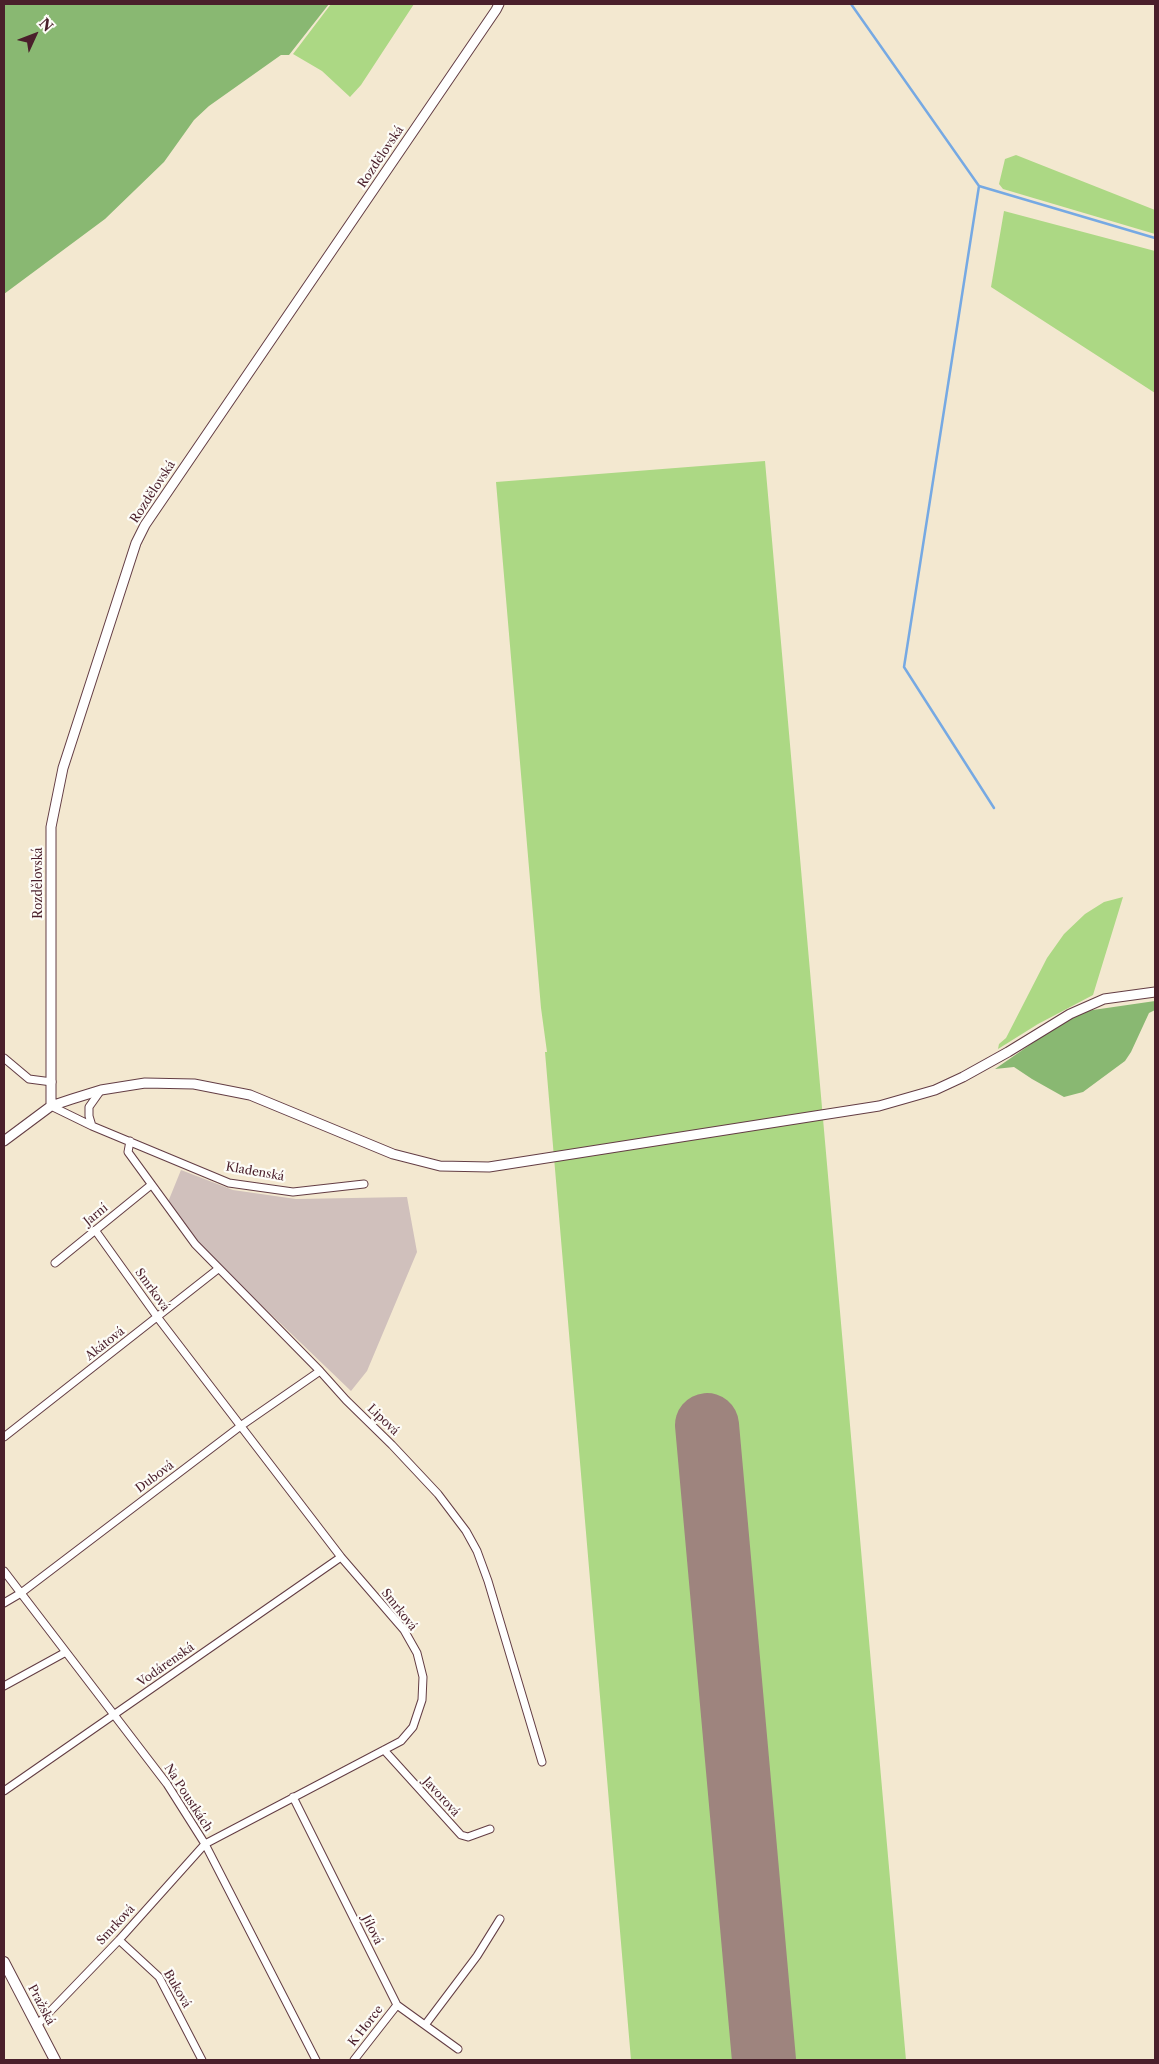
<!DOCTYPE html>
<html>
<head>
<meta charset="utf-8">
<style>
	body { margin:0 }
	#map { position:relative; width:1159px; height:2064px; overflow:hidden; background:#f3e8d0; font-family:"Libre Caslon Text",serif }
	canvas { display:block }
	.frame { position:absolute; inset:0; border:5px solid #4a1f2b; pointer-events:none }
	.north { position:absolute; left:10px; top:10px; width:50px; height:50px; -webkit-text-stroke:4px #fdfcf7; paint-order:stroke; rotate:47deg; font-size:14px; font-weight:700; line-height:20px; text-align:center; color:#4a1f2b }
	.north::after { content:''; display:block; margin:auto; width:18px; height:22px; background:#4a1f2b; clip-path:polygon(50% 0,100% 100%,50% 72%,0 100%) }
</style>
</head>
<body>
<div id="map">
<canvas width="1159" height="2064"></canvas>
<div class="frame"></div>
<div class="north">N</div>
</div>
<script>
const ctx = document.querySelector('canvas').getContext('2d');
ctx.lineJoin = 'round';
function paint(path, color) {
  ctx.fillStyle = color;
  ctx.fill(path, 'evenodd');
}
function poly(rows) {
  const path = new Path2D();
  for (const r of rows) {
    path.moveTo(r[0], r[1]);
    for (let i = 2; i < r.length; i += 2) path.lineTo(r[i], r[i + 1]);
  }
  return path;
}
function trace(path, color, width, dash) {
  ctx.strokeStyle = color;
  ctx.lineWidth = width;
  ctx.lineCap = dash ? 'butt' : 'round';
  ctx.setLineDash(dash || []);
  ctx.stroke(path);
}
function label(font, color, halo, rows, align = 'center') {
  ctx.font = font + ' "Libre Caslon Text",serif';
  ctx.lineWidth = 4.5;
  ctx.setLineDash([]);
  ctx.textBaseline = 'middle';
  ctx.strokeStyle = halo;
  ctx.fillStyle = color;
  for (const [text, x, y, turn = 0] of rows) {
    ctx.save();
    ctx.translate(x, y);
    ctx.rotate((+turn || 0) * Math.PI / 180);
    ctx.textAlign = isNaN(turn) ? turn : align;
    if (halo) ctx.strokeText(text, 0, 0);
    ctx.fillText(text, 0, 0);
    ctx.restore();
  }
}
paint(poly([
	[181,1170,233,1190,296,1199,407,1197,417,1252,367,1371,351,1391,229,1274,194,1238,168,1202]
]), '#d0c0bc');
paint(poly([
	[331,4,414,4,361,85,350,97,322,71,293,54],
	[1016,155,1155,210,1155,234,1003,189,999,184,1005,159],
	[1004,211,1155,251,1155,393,991,287],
	[765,461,906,2060,631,2060,545,1052,547,1052,541,1008,496,482],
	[1123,897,1093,995,1038,1024,998,1049,999,1044,1006,1038,1047,958,1064,934,1085,914,1104,902]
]), '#acd884');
paint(poly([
	[4,4,329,4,289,55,281,55,209,106,194,120,164,162,105,219,4,294],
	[1155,1001,1155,1010,1149,1013,1131,1052,1125,1061,1083,1092,1064,1097,1032,1079,1014,1067,995,1069,1060,1024,1086,1011]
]), '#89b872');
trace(poly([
	[851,4,979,186,1155,238],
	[979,186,904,667,994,808]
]), '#76a9e3', 2.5);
trace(poly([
	[707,1425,764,2060]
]), '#9e847e', 64);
const minor = poly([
	[4,1058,29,1079,52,1082],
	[51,1106,92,1126,229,1183,293,1192,364,1184],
	[92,1126,89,1116,89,1107,101,1090],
	[130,1141,128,1152,195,1244,320,1371,346,1400,392,1445,438,1494,466,1531,477,1551,488,1581,542,1762],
	[55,1263,151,1185],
	[4,1437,218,1269],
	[4,1571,167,1784,205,1844,316,2060],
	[4,1603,21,1593,242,1425,320,1371],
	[4,1686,66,1652],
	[384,1750,461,1835,468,1837,490,1829],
	[4,1791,341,1557],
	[293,1797,397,2005,458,2049],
	[119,1940,159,1977,202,2060],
	[37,2025,119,1940,205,1844,401,1741,413,1727,422,1700,423,1677,417,1653,404,1630,341,1557,158,1318,95,1230],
	[425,2025,477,1956,500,1919],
	[354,2060,397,2005]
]);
const tertiary = poly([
	[51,1106,51,827,63,768,136,543,145,525,496,10,499,4],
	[4,1141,51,1106,72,1099,101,1090,145,1083,194,1084,250,1095,393,1154,440,1166,489,1167,879,1106,935,1090,963,1077,1008,1052,1070,1014,1104,999,1155,992]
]);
const secondary = poly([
	[4,1962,55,2060]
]);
trace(minor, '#633d44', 9);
trace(tertiary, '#633d44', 11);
trace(secondary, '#633d44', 12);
trace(minor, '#fff', 7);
trace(tertiary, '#fff', 9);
trace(secondary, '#fff', 10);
label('12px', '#4a1f2b', '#fdfcf7', [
	["Rozdělovská",381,157,-56],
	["Rozdělovská",153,492,-57],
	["Rozdělovská",39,883,-90],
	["Kladenská",255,1172,10],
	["Jarní",96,1215,-39],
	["Smrková",152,1290,54],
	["Akátová",105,1344,-38],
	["Lipová",383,1420,44],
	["Dubová",155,1477,-37],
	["Smrková",399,1610,52],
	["Vodárenská",166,1665,-35],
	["Javorová",441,1797,48],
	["Na Poustkách",188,1798,57],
	["Smrková",116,1925,-47],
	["Jílová",372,1930,64],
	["Buková",177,1989,60],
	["Pražská",41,2005,62],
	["K Horce",366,2026,-52]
]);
</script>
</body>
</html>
